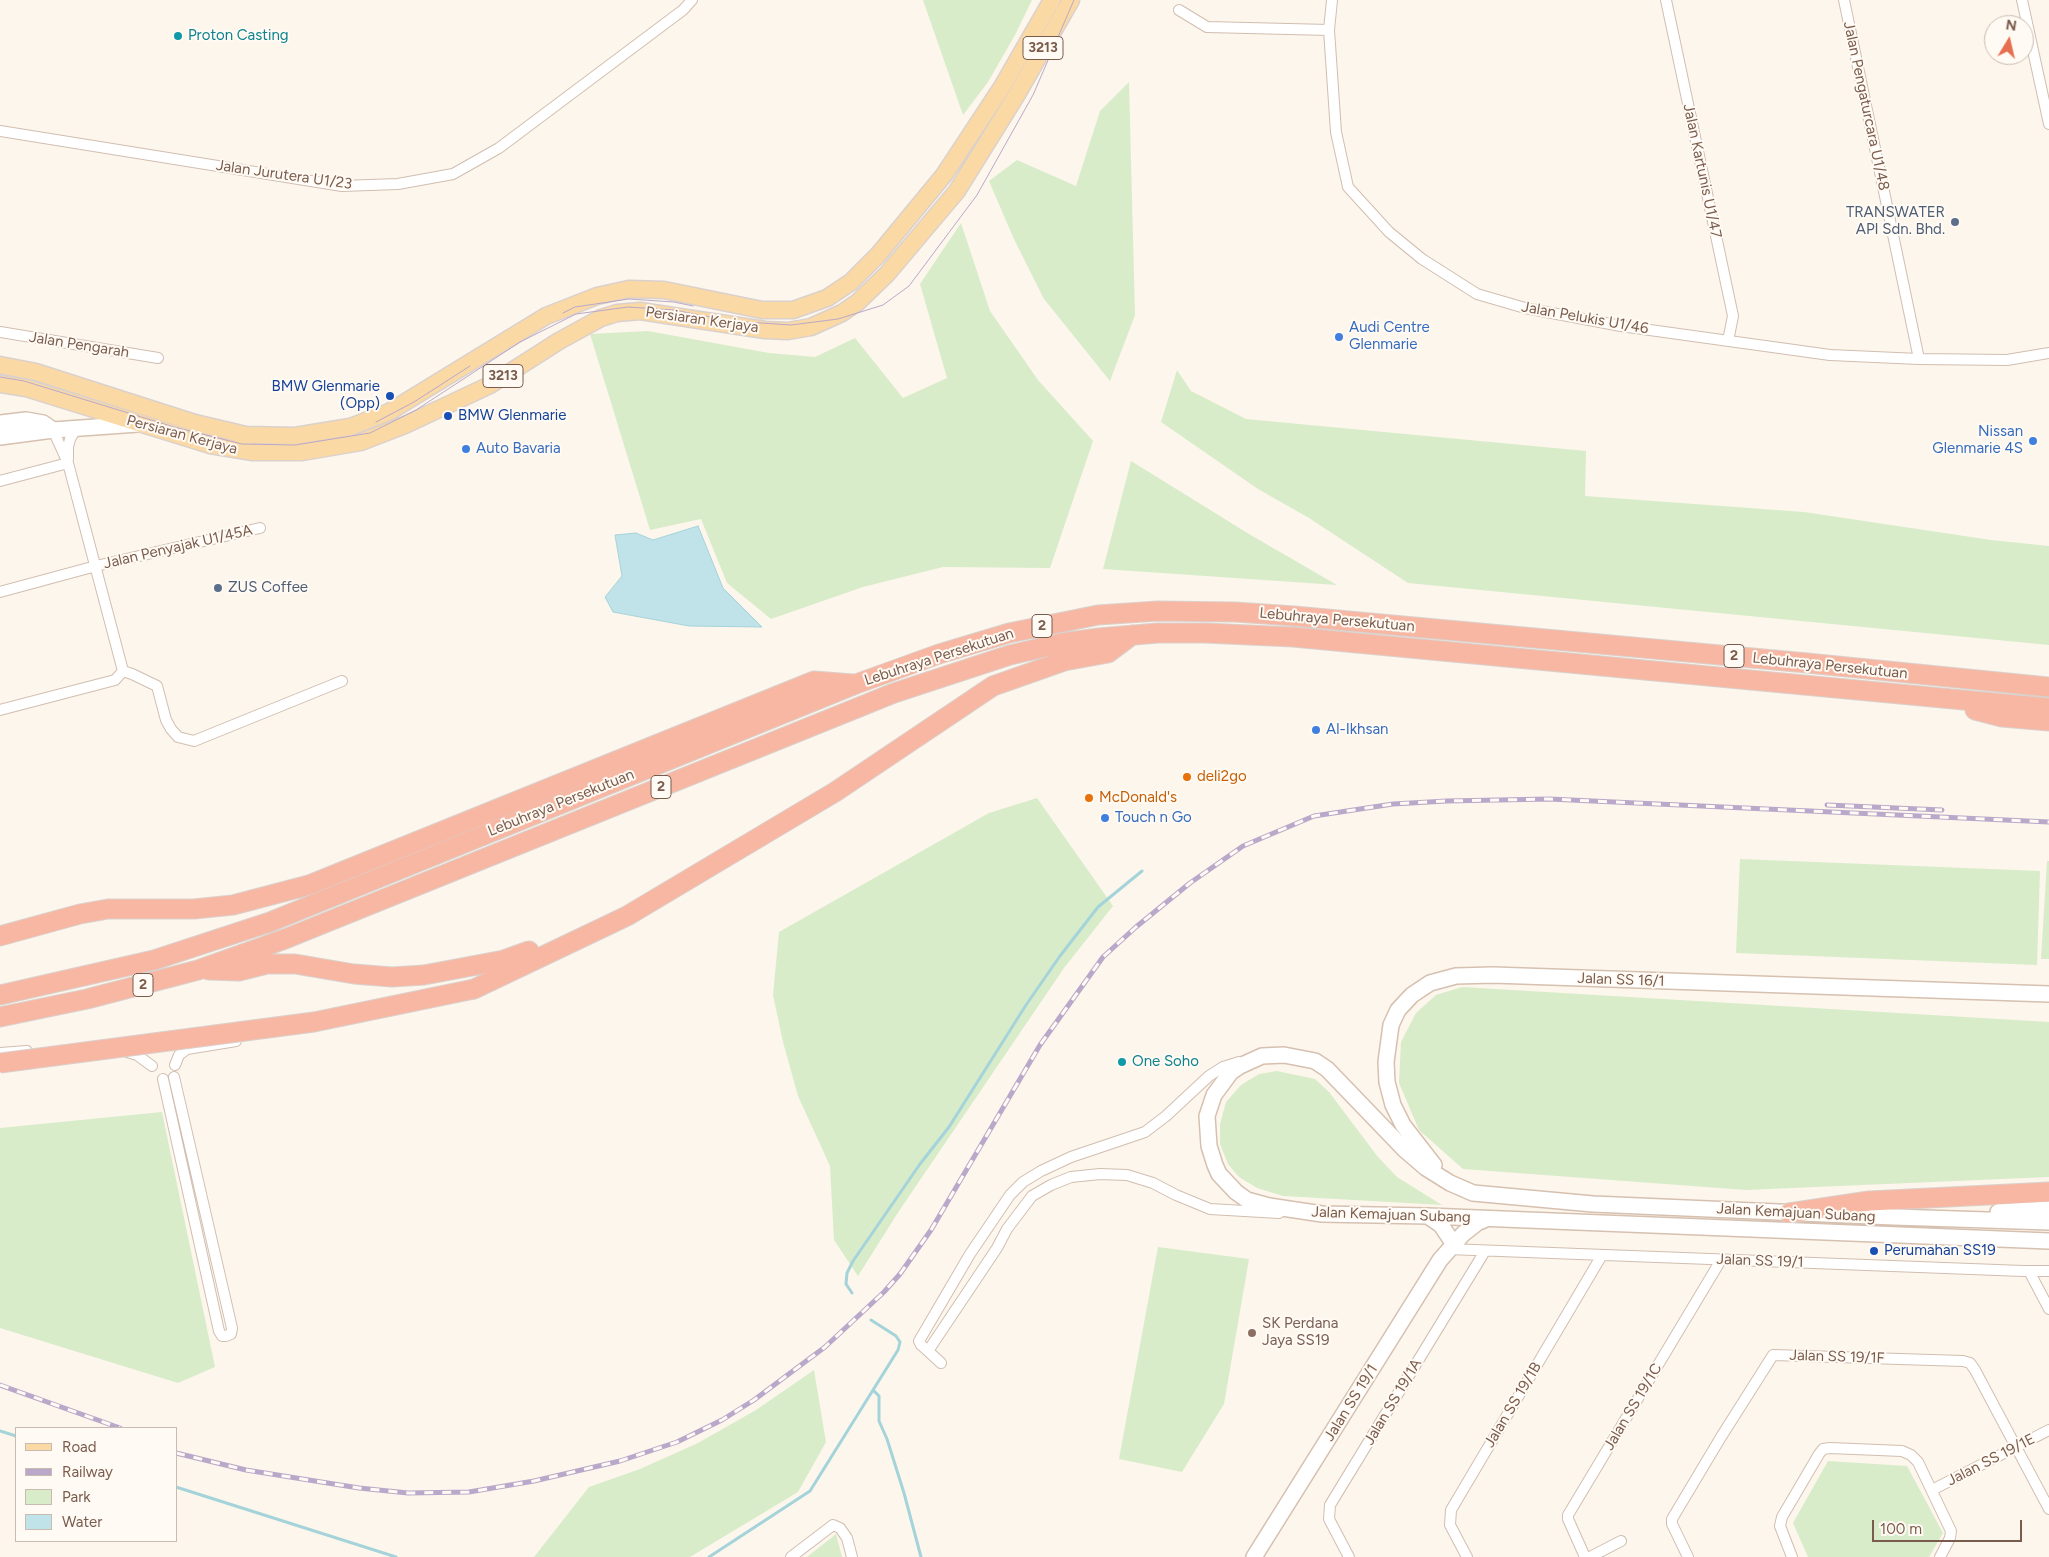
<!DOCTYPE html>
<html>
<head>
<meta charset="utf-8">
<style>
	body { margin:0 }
	#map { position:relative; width:2049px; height:1557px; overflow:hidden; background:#fdf6ec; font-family:Figtree,sans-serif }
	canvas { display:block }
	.legend { position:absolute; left:15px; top:1427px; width:162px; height:115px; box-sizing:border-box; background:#fffaf3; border:1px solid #cabbb1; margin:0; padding:6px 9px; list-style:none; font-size:15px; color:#7a5c4d }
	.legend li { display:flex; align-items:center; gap:10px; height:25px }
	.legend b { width:25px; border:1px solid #cabbb1 }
	.north { position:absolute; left:1984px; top:15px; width:50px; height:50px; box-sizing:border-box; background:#fffaf3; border:1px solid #cabbb1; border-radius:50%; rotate:9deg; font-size:14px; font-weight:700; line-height:20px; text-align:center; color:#7a5c4d }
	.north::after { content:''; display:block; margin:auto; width:18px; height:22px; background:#e76f51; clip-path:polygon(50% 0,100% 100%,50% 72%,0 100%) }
	.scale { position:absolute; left:1872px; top:1520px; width:150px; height:22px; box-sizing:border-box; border:2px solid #7a5c4d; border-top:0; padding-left:6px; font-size:15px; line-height:18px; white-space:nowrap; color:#7a5c4d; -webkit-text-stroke:4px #fffaf3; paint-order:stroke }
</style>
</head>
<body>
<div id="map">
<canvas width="2049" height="1557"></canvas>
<ul class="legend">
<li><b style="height:6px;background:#fbd9a5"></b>Road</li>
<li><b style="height:6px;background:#b9a8c9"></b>Railway</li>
<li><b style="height:14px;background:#d8ecc9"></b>Park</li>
<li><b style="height:14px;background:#bfe3e8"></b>Water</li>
</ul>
<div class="north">N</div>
<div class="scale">100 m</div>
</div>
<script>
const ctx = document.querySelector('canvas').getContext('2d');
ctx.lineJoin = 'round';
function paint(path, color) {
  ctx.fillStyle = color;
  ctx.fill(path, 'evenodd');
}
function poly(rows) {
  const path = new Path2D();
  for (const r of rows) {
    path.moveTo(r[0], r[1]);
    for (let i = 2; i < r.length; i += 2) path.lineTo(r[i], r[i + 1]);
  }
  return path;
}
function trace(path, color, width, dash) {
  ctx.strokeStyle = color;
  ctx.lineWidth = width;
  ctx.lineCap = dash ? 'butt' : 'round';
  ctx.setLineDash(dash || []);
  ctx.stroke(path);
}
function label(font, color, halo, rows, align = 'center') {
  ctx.font = font + ' Figtree,sans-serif';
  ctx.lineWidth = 4;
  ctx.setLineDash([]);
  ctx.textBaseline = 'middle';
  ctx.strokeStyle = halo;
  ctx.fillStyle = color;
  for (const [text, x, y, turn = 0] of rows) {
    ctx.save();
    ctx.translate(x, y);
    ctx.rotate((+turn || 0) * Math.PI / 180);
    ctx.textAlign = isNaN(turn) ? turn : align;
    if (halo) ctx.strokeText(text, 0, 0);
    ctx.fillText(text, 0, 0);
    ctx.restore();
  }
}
paint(poly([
	[923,0,1032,0,1015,35,988,82,963,115],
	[1129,82,1135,315,1110,381,1044,299,1013,237,989,181,1017,160,1076,186,1100,111],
	[961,223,990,311,1038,380,1093,441,1050,568,943,567,863,587,771,619,727,583,701,519,650,530,590,334,648,331,769,353,815,357,855,338,903,398,947,378,920,284],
	[1177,370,1191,391,1246,419,1586,451,1585,496,1804,512,1991,540,2049,546,2049,645,1408,583,1309,518,1258,489,1161,422],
	[1131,461,1249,534,1337,585,1103,569],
	[1037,798,1113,906,1064,968,899,1211,858,1276,834,1240,830,1166,798,1096,783,1042,773,995,779,932,989,813],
	[1740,859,2040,871,2037,965,1736,953],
	[2047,861,2049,861,2049,959,2041,959],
	[1462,987,2049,1022,2049,1177,1746,1190,1463,1169,1419,1130,1399,1083,1401,1042,1416,1013,1436,995],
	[1277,1071,1315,1079,1329,1092,1378,1157,1397,1177,1442,1205,1283,1196,1257,1188,1239,1177,1228,1164,1220,1144,1220,1124,1226,1102,1241,1085,1259,1074],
	[162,1112,215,1367,178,1383,0,1328,0,1128],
	[1158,1247,1249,1259,1224,1404,1182,1472,1119,1459],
	[814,1370,826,1442,798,1492,690,1557,534,1557,589,1487,640,1469,698,1443,756,1410],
	[1828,1461,1907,1466,1943,1533,1929,1557,1808,1557,1793,1523],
	[836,1534,842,1557,807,1557]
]), '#d8ecc9');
const water = poly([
	[698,526,723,588,762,627,689,626,613,612,605,597,622,576,615,535,636,533,653,540,698,526]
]);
paint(water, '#bfe3e8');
trace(water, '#a5d3da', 1);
trace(poly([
	[852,1293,846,1284,847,1273,853,1261,920,1164,949,1127,1026,1005,1060,956,1098,907,1142,871],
	[873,1390,879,1396,879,1421,887,1439,904,1493,921,1557],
	[0,1431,16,1436],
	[176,1487,396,1557],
	[709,1557,810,1491,898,1350,900,1342,896,1336,871,1320]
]), '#a5d3da', 3);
const street = poly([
	[1332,0,1329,30,1336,132,1348,187,1389,232,1422,259,1477,294,1525,308,1621,326,1830,355,1919,359,2007,360,2049,353],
	[1666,0,1733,316,1728,341],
	[1844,0,1919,359],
	[2022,0,2049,124],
	[1179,10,1207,27,1329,30],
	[0,131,342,186,398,184,453,174,499,148,683,10,692,0],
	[0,332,158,358],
	[53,430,68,463,123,671],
	[68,459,68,447,70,439,74,432,80,429],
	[0,481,68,463],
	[0,592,96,566,260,528],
	[123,671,132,674,157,686,166,720,171,729,178,737,194,741,342,681],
	[0,710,115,680,123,671],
	[124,1051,137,1055,152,1066],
	[0,1053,27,1051],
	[1239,1062,1223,1067,1209,1076,1166,1116,1145,1132,1071,1157,1041,1171,1023,1182,1010,1195,970,1254,919,1341,921,1345,928,1351,997,1248,1007,1229,1032,1196,1051,1185,1071,1177,1100,1174,1127,1175,1153,1183,1176,1195,1210,1209,1279,1213],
	[175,1065,179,1055,187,1049,236,1041],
	[163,1079,219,1331,222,1336,226,1336,231,1334,232,1328,174,1077],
	[1448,1249,2023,1271,2049,1271],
	[2029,1271,2049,1309],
	[928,1351,941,1363],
	[1932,1490,2049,1430],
	[791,1557,833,1525,840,1528,847,1538,852,1557],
	[1349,1557,1329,1519,1330,1505,1485,1251],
	[1467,1557,1450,1525,1451,1510,1602,1255],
	[1585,1557,1568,1519,1568,1515,1721,1260],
	[1590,1557,1621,1541],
	[1688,1557,1672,1524,1672,1519,1721,1437,1773,1355,1963,1361,1970,1363,1975,1370,2049,1509],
	[1792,1557,1780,1526,1782,1517,1819,1454,1823,1449,1830,1448,1902,1451,1911,1455,1918,1462,1951,1531,1950,1538,1940,1557]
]);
const secondary = poly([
	[0,423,26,420,43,423,53,430],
	[0,437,53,430,138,424],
	[1434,1165,1403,1125,1393,1105,1387,1082,1386,1062,1391,1025,1398,1010,1412,995,1430,983,1456,976,1493,975,2049,994],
	[1998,1212,2049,1209],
	[1428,1216,1441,1225,1453,1243],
	[2049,1222,1894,1217,1593,1204,1473,1193,1450,1183,1426,1168,1405,1150,1327,1069,1315,1061,1284,1055,1262,1056,1240,1066,1231,1072,1214,1095,1207,1116,1209,1146,1215,1165,1219,1174,1236,1192,1247,1200,1269,1206,1322,1214,1428,1216,2049,1241],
	[1254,1557,1440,1260,1463,1234,1477,1223,1486,1219]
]);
const primary = poly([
	[0,365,36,372,195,423,246,435,295,436,350,427,389,412,546,316,597,296,629,289,664,290,762,310,793,310,827,298,851,282,878,255,944,175,1002,87,1052,0],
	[0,384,26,388,210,445,253,452,302,452,361,442,405,425,490,385,559,341,601,318,617,313,640,311,765,330,788,331,811,327,842,313,858,302,887,274,957,191,1016,96,1071,0]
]);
const highway = poly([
	[1975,710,2002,717,2049,721],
	[0,936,80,914,108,909,194,909,233,905,309,885,814,681,853,684],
	[209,970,239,971,267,964,295,964,354,974,392,977,424,975,504,960,529,951],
	[474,989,627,916,835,792,993,686,1064,661,1108,653,1132,635],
	[0,995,154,960,270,922,856,684,939,654,1009,633,1098,615,1158,611,1235,612,1294,616,1807,663,2049,687],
	[0,1017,87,999,198,970,285,939,894,693,1010,655,1062,643,1099,638,1158,633,1205,633,1293,637,2049,708],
	[1789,1213,1869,1201,2049,1192]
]);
trace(street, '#d1beb0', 12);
trace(secondary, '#d6c0b0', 18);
trace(primary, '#dad1cd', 19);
trace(highway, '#dad1cd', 21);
trace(street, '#fff', 10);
trace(secondary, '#fff', 15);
trace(primary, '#fbd9a5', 16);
trace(highway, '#f7b7a3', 19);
trace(poly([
	[563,313,575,307,629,299,674,302,693,306],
	[0,377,24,381,174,427,242,444,295,445,370,433,416,410,520,342,576,314,628,307,674,310,731,321,791,325,838,319,883,305,909,286,977,195,1033,95,1074,0],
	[376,422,414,402,470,366]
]), '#b9a8c9', 1);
const rail = poly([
	[1827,805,1942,810],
	[0,1385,120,1428],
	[176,1453,246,1470,359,1488,408,1493,469,1492,534,1481,620,1461,677,1442,722,1420,754,1400,825,1347,884,1292,900,1274,931,1230,1040,1045,1103,957,1136,927,1190,883,1243,846,1314,816,1393,804,1447,801,1549,799,2049,822]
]);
trace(rail, '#b9a8c9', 5);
trace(rail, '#fffaf3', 3, [9]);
const highwayBridge = poly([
	[0,1063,314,1022,474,989]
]);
trace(highwayBridge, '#dad1cd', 21, []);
trace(highwayBridge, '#f7b7a3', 19);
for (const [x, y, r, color] of [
	[178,36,5,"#0f9aa8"],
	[1955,222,5,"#5c6f8a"],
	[1339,337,5,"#3f7fe0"],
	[390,396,5,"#1a4fb4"],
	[448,416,5,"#1a4fb4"],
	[2033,441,5,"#3f7fe0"],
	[466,449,5,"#3f7fe0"],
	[218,588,5,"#5c6f8a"],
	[1316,730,5,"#3f7fe0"],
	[1187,777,5,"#e8710a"],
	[1089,798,5,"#e8710a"],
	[1105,818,5,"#3f7fe0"],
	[1122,1062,5,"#0f9aa8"],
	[1874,1251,5,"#1a4fb4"],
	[1252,1333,5,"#8d6e63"]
]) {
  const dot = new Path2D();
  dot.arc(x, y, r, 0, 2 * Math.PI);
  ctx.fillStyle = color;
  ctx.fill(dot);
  trace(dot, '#fffaf3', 2);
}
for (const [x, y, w] of [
	[1043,48,40],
	[503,376,40],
	[1042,626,20],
	[1734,656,20],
	[661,787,20],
	[143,985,20]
]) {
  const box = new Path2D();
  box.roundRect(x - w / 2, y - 11.5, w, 23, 4);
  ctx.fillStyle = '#fffaf3';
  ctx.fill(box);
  trace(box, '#7a5c4d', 1);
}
label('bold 14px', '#7a5c4d', null, [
	["3213",1043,48],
	["3213",503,376],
	["2",1042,626],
	["2",1734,656],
	["2",661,787],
	["2",143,985]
]);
label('15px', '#0d838f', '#fffaf3', [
	["Proton Casting",188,36],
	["One Soho",1132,1062]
], 'left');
label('15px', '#7a5c4d', '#fffaf3', [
	["Jalan Pengaturcara U1/48",1866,106,78],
	["Jalan Kartunis U1/47",1702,171,78],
	["Jalan Jurutera U1/23",284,175,8],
	["Jalan Pelukis U1/46",1585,318,10],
	["Persiaran Kerjaya",702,320,8],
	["Jalan Pengarah",79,345,9],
	["Persiaran Kerjaya",182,435,15],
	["Jalan Penyajak U1/45A",178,547,-13],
	["Lebuhraya Persekutuan",1337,620,5],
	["Lebuhraya Persekutuan",939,657,-18],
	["Lebuhraya Persekutuan",1830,666,6],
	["Lebuhraya Persekutuan",561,803,-22],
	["Jalan SS 16/1",1621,980,2],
	["Jalan Kemajuan Subang",1796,1213,3],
	["Jalan Kemajuan Subang",1391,1215,2],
	["Jalan SS 19/1",1760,1261,2],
	["Jalan SS 19/1F",1837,1357,2],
	["Jalan SS 19/1A",1393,1402,-59],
	["Jalan SS 19/1",1351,1403,-58],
	["Jalan SS 19/1B",1513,1405,-59],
	["Jalan SS 19/1C",1633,1407,-59],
	["Jalan SS 19/1E",1991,1460,-27]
]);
label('15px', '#4e5e75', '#fffaf3', [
	["TRANSWATER",1945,213],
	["API Sdn. Bhd.",1945,230],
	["ZUS Coffee",228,588,"left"]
], 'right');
label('15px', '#366cbe', '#fffaf3', [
	["Audi Centre",1349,328],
	["Glenmarie",1349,345],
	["Nissan",2023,432,"right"],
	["Glenmarie 4S",2023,449,"right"],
	["Auto Bavaria",476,449],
	["Al-Ikhsan",1326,730],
	["Touch n Go",1115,818]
], 'left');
label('15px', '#164399', '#fffaf3', [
	["BMW Glenmarie",380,387,"right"],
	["(Opp)",380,404,"right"],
	["BMW Glenmarie",458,416],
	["Perumahan SS19",1884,1251]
], 'left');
label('15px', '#c56008', '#fffaf3', [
	["deli2go",1197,777],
	["McDonald's",1099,798]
], 'left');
label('15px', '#785e54', '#fffaf3', [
	["SK Perdana",1262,1324],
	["Jaya SS19",1262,1341]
], 'left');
</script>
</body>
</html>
